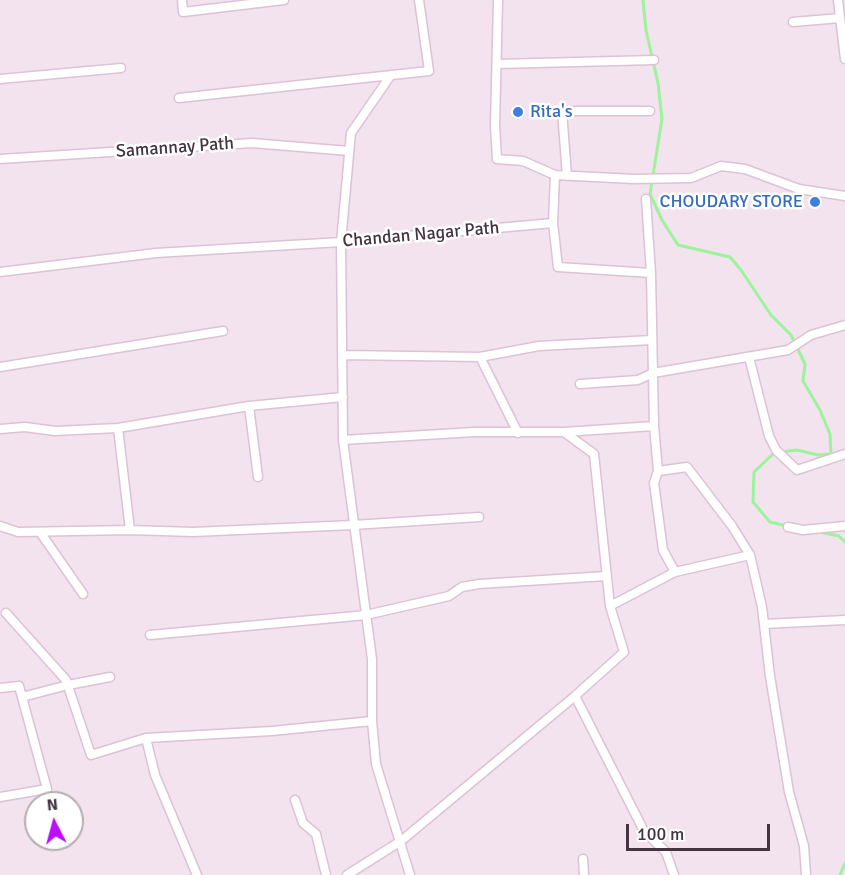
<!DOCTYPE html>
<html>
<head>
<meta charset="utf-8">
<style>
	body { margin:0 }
	#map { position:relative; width:845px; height:875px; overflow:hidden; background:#f2e3ee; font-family:Signika,sans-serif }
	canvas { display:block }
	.north { position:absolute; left:24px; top:791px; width:60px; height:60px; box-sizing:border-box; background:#fff; border:2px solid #b4adb3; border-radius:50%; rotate:354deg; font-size:16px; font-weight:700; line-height:24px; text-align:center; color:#443341 }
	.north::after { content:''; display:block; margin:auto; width:21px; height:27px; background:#bc0dff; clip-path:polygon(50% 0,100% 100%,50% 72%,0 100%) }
	.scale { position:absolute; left:626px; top:824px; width:144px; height:27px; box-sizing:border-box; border:3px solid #443341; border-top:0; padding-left:8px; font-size:18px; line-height:21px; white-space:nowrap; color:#443341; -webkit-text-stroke:4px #fff; paint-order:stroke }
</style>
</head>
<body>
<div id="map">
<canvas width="845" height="875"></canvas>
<div class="north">N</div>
<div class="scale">100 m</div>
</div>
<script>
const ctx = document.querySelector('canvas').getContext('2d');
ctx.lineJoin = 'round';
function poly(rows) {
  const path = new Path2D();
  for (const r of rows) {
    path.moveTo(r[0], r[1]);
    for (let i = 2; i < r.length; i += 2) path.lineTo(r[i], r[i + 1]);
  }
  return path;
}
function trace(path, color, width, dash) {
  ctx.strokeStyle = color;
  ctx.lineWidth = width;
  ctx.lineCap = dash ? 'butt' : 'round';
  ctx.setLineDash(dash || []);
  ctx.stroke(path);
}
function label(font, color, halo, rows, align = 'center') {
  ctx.font = font + ' Signika,sans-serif';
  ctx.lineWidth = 5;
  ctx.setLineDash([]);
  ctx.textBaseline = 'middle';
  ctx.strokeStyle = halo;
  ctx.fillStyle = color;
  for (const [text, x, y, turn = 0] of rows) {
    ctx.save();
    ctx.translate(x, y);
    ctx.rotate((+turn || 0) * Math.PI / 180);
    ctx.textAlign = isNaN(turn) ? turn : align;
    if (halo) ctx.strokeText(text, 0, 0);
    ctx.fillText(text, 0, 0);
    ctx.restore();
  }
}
trace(poly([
	[643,0,646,30,658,83,662,119,650,194,662,220,678,245,730,257,741,270,771,315,791,335,805,364,803,381,820,410,830,434,831,454,818,455,797,450,774,453,754,472,753,502,770,522,787,526],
	[820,532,839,536,845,542],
	[840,875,845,863]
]), '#9cf39b', 3);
const street = poly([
	[182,0,183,12,284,0],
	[498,0,495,126,497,159,523,161,555,175,634,179,691,178,721,166,745,169,799,189,845,196],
	[838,0,845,59],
	[793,22,840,18],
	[497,64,654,60],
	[391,75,351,133,341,242,343,440,372,659,372,721,376,764,410,875],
	[0,79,121,68],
	[179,98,429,71,419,0],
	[0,159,252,143,349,151],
	[567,176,562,111,650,111],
	[646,199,651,273],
	[553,223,555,175],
	[0,272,156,253,341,242,553,223,558,267,651,273,654,426],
	[342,355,480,357,539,346,652,340],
	[480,357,518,433],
	[749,357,769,436,776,450,797,470,845,454],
	[0,367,223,331],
	[580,384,638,380,653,373,788,350,811,335,845,325],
	[249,406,258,477],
	[118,428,130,530],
	[0,429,25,427,55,431,118,428,249,406,343,397],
	[564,432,654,426,658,471,687,467,732,526,750,555,762,607,770,676,789,792,804,846,806,875],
	[343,440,474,432,564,432,594,454,610,606,624,652,575,696,401,841,347,875],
	[658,471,654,483,663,550,675,572],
	[0,526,18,532,130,530,193,532,353,525,479,517],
	[788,527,803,530,845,526],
	[40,532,83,594],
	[610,606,675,572,750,555],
	[6,613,66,680,91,755,146,738,272,731,372,721],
	[764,624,845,620],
	[150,635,366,615,449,596,462,587,479,584,606,576],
	[0,688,19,686,47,789,0,797],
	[575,696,644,831,666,852,674,875],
	[22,697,68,685,110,677],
	[146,738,155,775,197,875],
	[295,800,303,823,316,834,326,875],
	[583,859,584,875]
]);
trace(street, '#dcc2d6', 11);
trace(street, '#fff', 8);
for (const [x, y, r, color] of [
	[518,112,6,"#3f7fe0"],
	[815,202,6,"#3f7fe0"]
]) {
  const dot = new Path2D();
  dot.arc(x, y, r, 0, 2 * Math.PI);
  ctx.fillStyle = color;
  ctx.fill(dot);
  trace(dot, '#fff', 2);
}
label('18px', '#366cbe', '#fff', [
	["Rita's",530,112],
	["CHOUDARY STORE",803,202,"right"]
], 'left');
label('18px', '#443341', '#fff', [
	["Samannay Path",175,148,-4],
	["Chandan Nagar Path",421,235,-5]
]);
</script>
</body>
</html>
